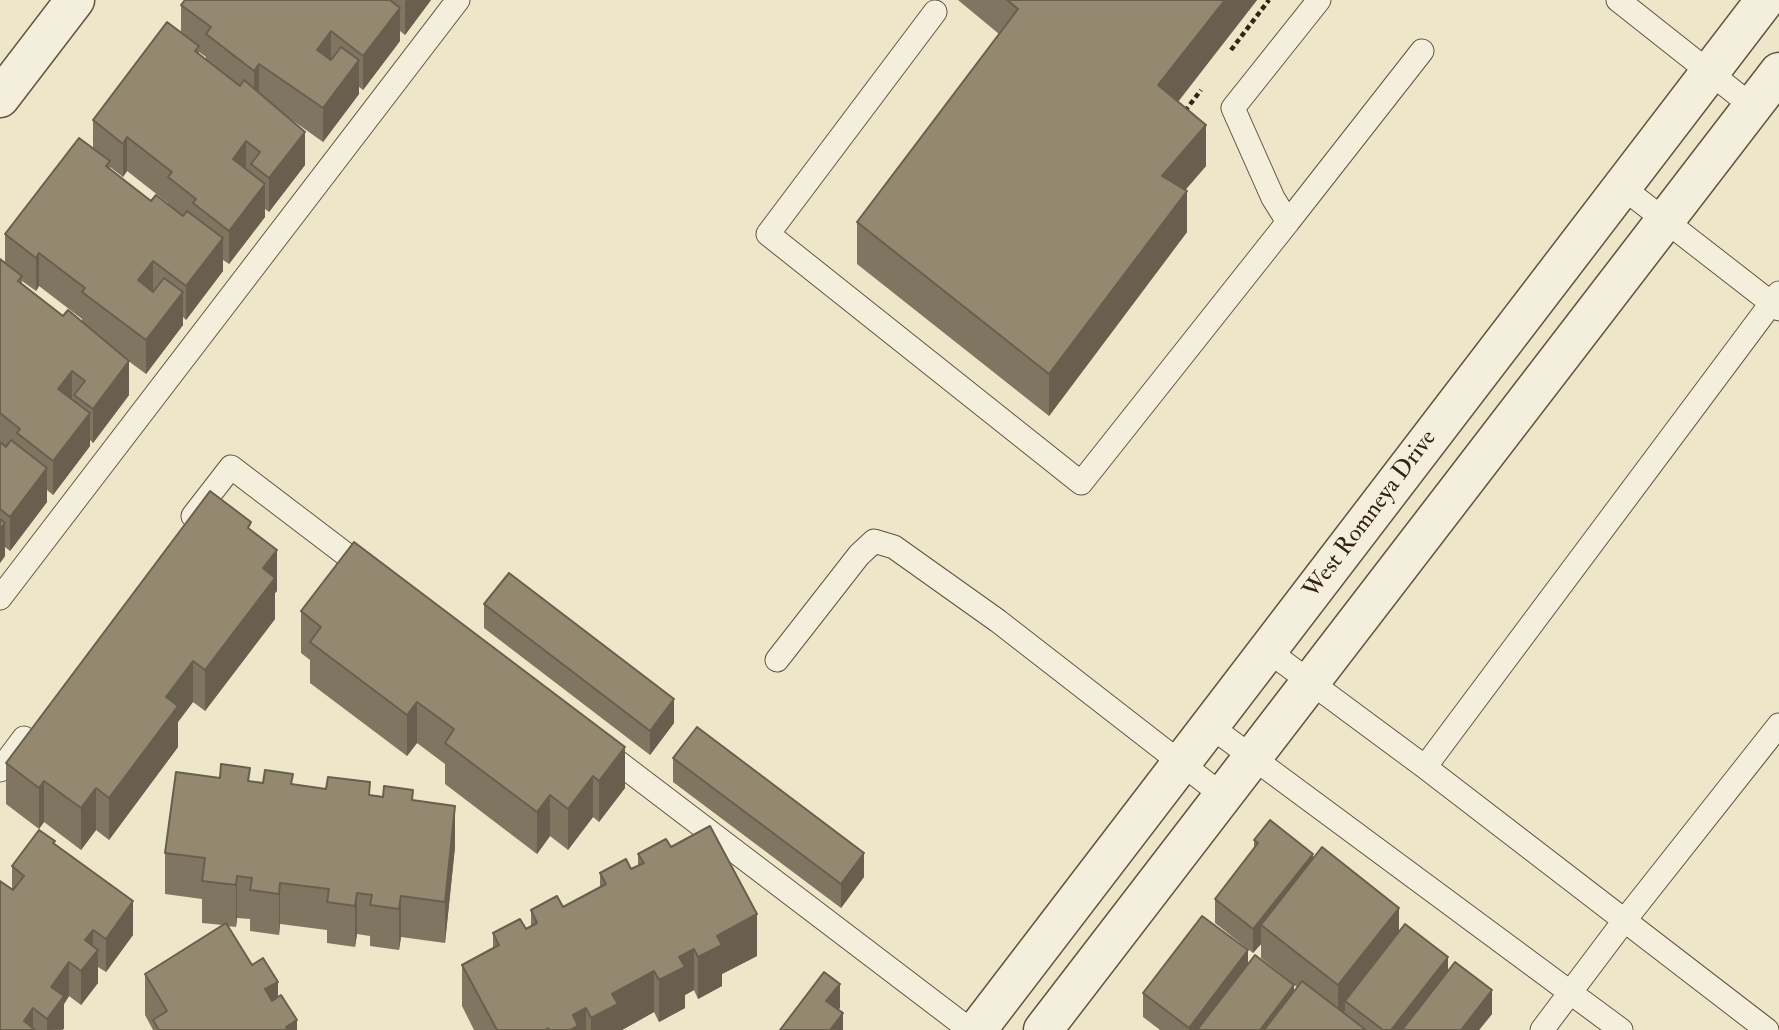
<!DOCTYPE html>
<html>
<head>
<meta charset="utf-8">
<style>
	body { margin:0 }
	canvas { display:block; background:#eee6c9 }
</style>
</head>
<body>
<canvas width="1779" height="1030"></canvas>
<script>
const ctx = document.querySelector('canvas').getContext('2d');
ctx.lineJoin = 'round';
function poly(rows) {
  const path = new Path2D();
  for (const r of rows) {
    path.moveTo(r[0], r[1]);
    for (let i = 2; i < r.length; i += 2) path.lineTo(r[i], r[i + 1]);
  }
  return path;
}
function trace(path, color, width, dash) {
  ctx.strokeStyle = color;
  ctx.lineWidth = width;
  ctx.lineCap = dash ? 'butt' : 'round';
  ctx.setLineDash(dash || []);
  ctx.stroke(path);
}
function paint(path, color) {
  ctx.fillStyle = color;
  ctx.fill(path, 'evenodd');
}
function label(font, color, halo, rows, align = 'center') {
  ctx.font = font + ' "IM FELL Double Pica",serif';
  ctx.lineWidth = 5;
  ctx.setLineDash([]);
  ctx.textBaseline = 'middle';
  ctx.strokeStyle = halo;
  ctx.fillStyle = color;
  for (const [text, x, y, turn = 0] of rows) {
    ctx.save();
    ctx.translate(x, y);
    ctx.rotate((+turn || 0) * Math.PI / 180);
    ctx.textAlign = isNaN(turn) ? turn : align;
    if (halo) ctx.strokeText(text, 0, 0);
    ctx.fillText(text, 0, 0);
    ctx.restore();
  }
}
const service = poly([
	[1319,0,1233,108,1273,198,1288,222,1422,51],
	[1618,0,1752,106],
	[935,12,768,234,1081,483,1288,222],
	[1622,187,1779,309],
	[193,516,231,467,369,572],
	[0,598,458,0],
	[1267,650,1425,767,1767,1030],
	[777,660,859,555,874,541,894,547,998,621,1222,795],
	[1210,726,1621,1030],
	[602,750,970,1030],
	[1425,767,1779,293],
	[0,770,24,738],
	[1542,1030,1624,921,1779,725]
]);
const minor = poly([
	[0,98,75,0]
]);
const tertiary = poly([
	[977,1030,1765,0],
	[1043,1030,1779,72]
]);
trace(service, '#625340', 25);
trace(minor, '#625340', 41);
trace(tertiary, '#625340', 41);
trace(poly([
	[1231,50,1269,0],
	[1185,111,1201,90]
]), '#342212', 4.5, [5, 3.5]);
trace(service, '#f4efdc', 23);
trace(minor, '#f4efdc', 38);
trace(tertiary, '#f4efdc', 38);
paint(poly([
	[185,0,431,0,405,35,400,31,400,41,363,90,359,87,359,94,323,142,285,115,305,165,269,212,265,209,265,217,229,264,223,260,223,271,186,320,183,317,183,325,146,374,127,360,129,395,93,443,90,440,90,446,53,495,47,490,47,502,10,551,5,547,5,556,0,563,0,259,5,263,5,234,93,148,93,120,181,33,181,5],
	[199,52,206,57,206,60,199,54],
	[110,167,123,177,127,171,168,203,168,205,151,201,110,169],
	[22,281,36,291,39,286,82,319,82,322,63,316,22,285],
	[958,0,1257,0,1178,102,1206,166,1185,190,1187,232,1049,416,857,264,857,222,999,34],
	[251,530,277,591,275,593,275,619,205,711,193,702,178,722,178,747,109,840,96,830,81,850,44,822,39,829,6,804,6,763],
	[484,604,674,723,650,755,484,628],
	[301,611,625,788,599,822,593,817,568,850,550,836,537,854,445,784,445,764,417,743,407,756,310,683,310,660,301,653],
	[673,758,864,877,841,908,673,782],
	[220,778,293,785,413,800,455,847,445,943,401,937,399,950,370,946,370,936,357,934,355,947,327,943,327,930,280,924,279,935,250,931,250,919,237,918,236,927,227,926,252,965,278,997,297,1030,153,1030,145,1015,145,974,223,925,202,923,202,899,165,894,165,853],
	[1254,840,1313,859,1399,932,1448,971,1492,1014,1479,1030,1160,1030,1143,1017,1143,993,1248,964,1294,991,1297,987,1261,958,1261,944,1253,953,1215,923,1215,899,1254,848],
	[55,844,133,935,106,972,98,967,98,983,81,1005,69,996,64,1004,63,1030,0,1030,12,889,12,866],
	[671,847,757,956,722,974,722,986,698,999,694,990,685,995,685,1008,659,1022,654,1012,622,1030,474,1030,462,1006,462,965,493,949,493,933,526,929,531,926,531,910,563,907,600,888,600,873,631,869,638,866,638,854]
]), '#807561');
paint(poly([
	[406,0,431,0,405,35,405,1],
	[1225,0,1257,0,1158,127,1158,85],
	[400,8,400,41,363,90,363,56],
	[331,31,331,65,317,50],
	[359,60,359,94,323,142,323,108],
	[259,64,259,97,254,104,254,71],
	[1206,125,1206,166,1162,217,1162,176],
	[305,132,305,165,269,212,269,178],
	[127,137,127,171,123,177,123,144],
	[246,141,246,175,233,159],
	[265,184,265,217,229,264,229,231],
	[1187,191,1187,232,1049,416,1049,374],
	[223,238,223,271,186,320,186,286],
	[39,253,39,286,36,291,36,258],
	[153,261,153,295,138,280],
	[183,292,183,325,146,374,146,340],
	[129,361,129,395,93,443,93,409],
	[72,371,72,404,58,389],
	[90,413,90,446,53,495,53,461],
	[47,468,47,502,10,551,10,517],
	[5,523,5,556,0,563,0,529],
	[277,550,277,591,275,593,275,619,205,711,205,670,263,568],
	[193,661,193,702,178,722,178,747,109,840,109,798,166,697],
	[674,699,674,723,650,755,650,731],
	[417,702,417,743,407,756,407,715],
	[625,747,625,788,599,822,599,781],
	[593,776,593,817,568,850,568,809],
	[44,781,44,822,39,829,39,788],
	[96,788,96,830,81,850,81,808],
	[550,795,550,836,537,854,537,812],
	[455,806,455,847,445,943,445,902],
	[864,853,864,877,841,908,841,884],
	[1313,854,1313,878,1261,925,1261,944,1253,953,1253,929],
	[237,876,237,918,236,927,236,885],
	[280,883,280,924,279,935,279,894],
	[357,893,357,934,355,947,355,906],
	[401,896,401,937,399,950,399,909],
	[133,901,133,935,106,972,106,939],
	[1399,908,1399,942,1345,1001,1345,1010,1338,1019,1338,985],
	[757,914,757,956,722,974,722,986,698,999,698,957,717,936],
	[93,930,93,956,98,950,98,983,81,1005,81,971,85,940],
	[694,949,694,990,685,995,685,1008,659,1022,659,980,679,957],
	[1248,950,1248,974,1205,1030,1189,1030,1189,1028],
	[1448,957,1448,981,1410,1030,1391,1030],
	[69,962,69,996,64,1004,64,1029,47,1030,47,1019,51,987],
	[654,971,654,1012,622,1030,591,1030,591,1018,612,994],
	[278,982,278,1023,265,989],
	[840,984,840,1008,826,1025,826,1001],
	[1294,985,1294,1009,1278,1030,1260,1030],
	[1492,990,1492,1014,1479,1030,1461,1030],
	[33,1008,33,1030,24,1021],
	[586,1008,586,1030,570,1030,573,1015],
	[843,1013,843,1030,830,1030],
	[297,1020,297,1030,286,1030,286,1027]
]), '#685f4f');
const building = poly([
	[185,0,390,0,400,8,363,56,331,31,317,50,331,60,341,47,359,60,323,108,259,64,254,71,206,34,211,27,181,5,185,0],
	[1007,0,1225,0,1158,85,1206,125,1162,176,1187,191,1049,374,857,222,1018,9,1007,0],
	[167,22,199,46,195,51,240,86,244,80,305,132,269,178,251,164,260,152,246,141,233,159,265,184,229,231,193,203,196,199,168,177,172,172,127,137,123,144,93,120,167,22],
	[79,138,110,161,106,166,151,201,156,195,183,216,187,211,223,238,186,286,153,261,138,280,153,292,164,278,183,292,146,340,82,292,85,288,39,253,36,258,5,234,79,138],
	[0,259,22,276,18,281,63,316,68,310,129,361,93,409,74,395,85,381,72,371,58,389,90,413,53,461,17,433,20,429,0,413,0,259],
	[11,440,47,468,10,517,0,509,0,442,6,447,11,440],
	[210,491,251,522,248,528,277,550,263,568,275,578,205,670,193,661,166,697,178,706,109,798,96,788,81,808,44,781,39,788,6,763,210,491],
	[0,519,5,523,0,529,0,519],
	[354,542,625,747,599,781,593,776,568,809,550,795,537,812,445,743,454,729,417,702,407,715,310,642,321,627,301,611,354,542],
	[509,573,674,699,650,731,484,604,509,573],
	[697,727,864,853,841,884,673,758,697,727],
	[221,764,250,768,248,781,263,783,265,770,293,774,291,784,326,789,328,777,370,782,369,795,383,797,384,786,413,790,412,800,455,806,445,902,401,896,399,909,370,905,372,895,357,893,355,906,327,902,329,889,280,883,279,894,250,890,252,878,237,876,236,885,202,881,205,858,165,853,176,772,220,778,221,764],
	[1270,820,1313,854,1253,929,1215,899,1258,843,1254,840,1270,820],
	[710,826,757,914,717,936,722,945,698,957,694,949,679,957,685,967,659,980,654,971,612,994,618,1004,591,1018,586,1008,573,1015,578,1026,570,1030,549,1030,548,1028,545,1030,497,1030,462,965,499,945,493,933,520,919,526,929,537,923,531,910,557,896,563,907,606,884,600,873,626,859,631,869,644,863,638,854,666,839,671,847,710,826],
	[39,830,55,841,53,843,133,901,106,939,93,930,85,940,98,950,81,971,69,962,51,987,64,996,47,1019,33,1008,24,1021,35,1030,0,1030,0,881,13,890,24,876,12,866,39,830],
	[1322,847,1399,908,1338,985,1261,925,1322,847],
	[1202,916,1248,950,1189,1028,1143,993,1202,916],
	[226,923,252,965,263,958,278,982,265,989,272,1001,281,995,297,1020,286,1027,287,1030,159,1030,153,1020,167,1011,145,974,226,923],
	[1405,924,1448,957,1391,1030,1383,1030,1345,1001,1405,924],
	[1255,955,1294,985,1260,1030,1197,1030,1255,955],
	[1455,962,1492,990,1461,1030,1402,1030,1455,962],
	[824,972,840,984,826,1001,843,1013,830,1030,780,1030,824,972],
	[1302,981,1366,1030,1264,1030,1302,981]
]);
paint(building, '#958871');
trace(building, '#685f4f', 2);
label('24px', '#342212', '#f4efdc', [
	["West Romneya Drive",1371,515,-53]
]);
</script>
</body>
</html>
